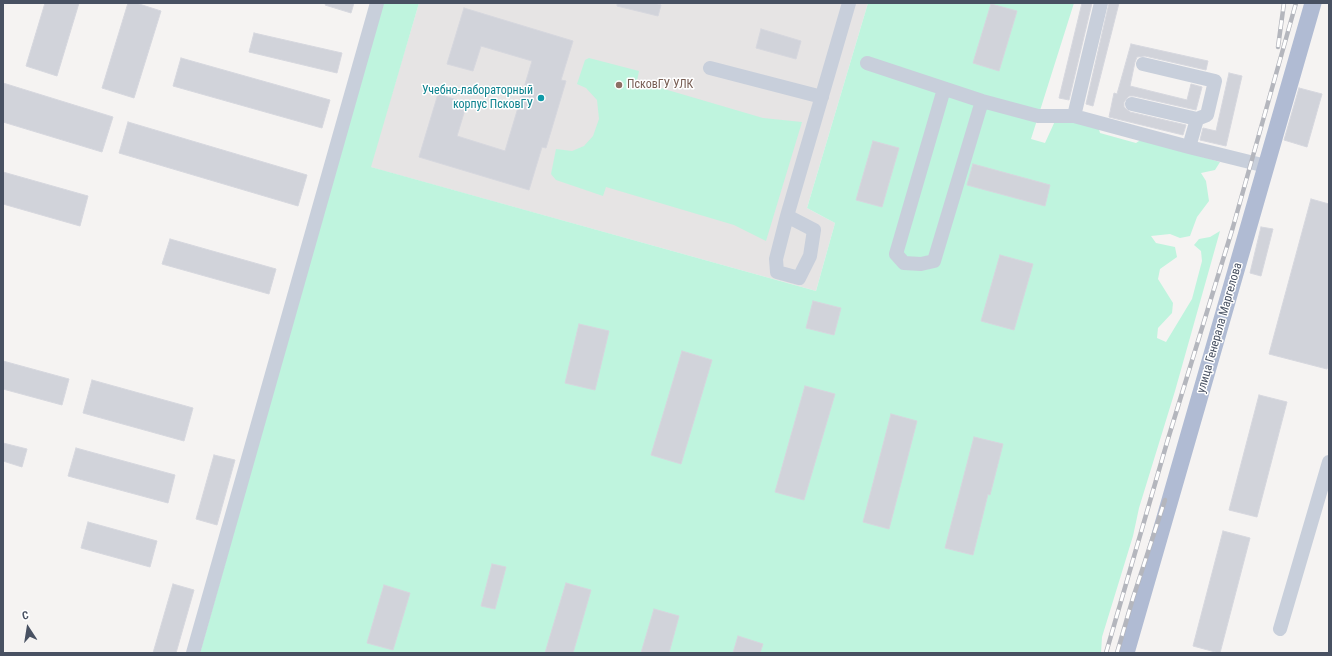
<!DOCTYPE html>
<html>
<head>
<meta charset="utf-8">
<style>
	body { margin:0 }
	#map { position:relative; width:1332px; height:656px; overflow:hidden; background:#f5f3f2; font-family:"Roboto Condensed",sans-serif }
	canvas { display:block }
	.frame { position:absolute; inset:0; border:4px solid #485162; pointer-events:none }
	.north { position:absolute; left:8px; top:608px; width:40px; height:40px; -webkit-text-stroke:3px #fff; paint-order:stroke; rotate:348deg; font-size:11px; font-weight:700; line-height:16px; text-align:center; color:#485162 }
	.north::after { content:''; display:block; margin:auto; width:14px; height:18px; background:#485162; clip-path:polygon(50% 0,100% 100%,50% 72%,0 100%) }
</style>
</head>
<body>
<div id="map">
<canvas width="1332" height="656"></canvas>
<div class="frame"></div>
<div class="north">С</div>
</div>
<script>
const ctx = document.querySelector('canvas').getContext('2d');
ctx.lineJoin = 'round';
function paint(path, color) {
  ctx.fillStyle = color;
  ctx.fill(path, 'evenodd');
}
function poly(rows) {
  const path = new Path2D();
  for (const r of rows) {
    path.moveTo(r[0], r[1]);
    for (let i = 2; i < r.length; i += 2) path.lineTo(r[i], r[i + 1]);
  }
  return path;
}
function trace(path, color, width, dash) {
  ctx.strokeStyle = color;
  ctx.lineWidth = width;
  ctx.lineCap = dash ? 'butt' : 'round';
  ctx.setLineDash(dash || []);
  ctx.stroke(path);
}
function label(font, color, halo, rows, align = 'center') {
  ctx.font = font + ' "Roboto Condensed",sans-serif';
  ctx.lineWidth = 3;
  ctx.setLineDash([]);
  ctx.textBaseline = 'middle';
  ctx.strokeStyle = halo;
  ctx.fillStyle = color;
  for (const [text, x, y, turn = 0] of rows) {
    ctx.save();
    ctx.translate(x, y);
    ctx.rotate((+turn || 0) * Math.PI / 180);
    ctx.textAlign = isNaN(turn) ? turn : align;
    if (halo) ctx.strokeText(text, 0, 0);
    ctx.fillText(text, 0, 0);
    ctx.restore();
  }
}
paint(poly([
	[419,3,868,3,807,208,835,223,816,291,370,167]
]), '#e6e4e4');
paint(poly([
	[382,3,419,3,371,167,816,291,835,223,807,208,868,3,1074,3,1031,139,1045,143,1055,121,1074,119,1098,126,1100,133,1136,143,1142,139,1220,162,1215,170,1201,173,1206,181,1209,201,1197,217,1190,236,1180,238,1170,234,1151,236,1156,243,1175,247,1177,257,1160,269,1158,279,1173,303,1172,313,1158,328,1157,338,1166,342,1192,299,1202,261,1201,251,1194,245,1199,239,1210,237,1220,231,1175,391,1139,508,1133,536,1102,637,1101,653,200,653],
	[589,58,639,71,637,81,763,118,802,122,766,241,734,225,606,187,603,196,556,180,551,174,556,149,572,151,584,146,593,136,599,119,597,100,586,88,577,84,585,60]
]), '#bff4de');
const building = poly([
	[45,3,79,3,57,76,26,66,45,3],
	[128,3,136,3,161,11,134,98,102,88,128,3],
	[326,3,354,3,351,13,325,5,326,3],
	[617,3,654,3,661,5,658,16,617,6,617,3],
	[1082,3,1092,3,1069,100,1059,98,1082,3],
	[1109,3,1119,3,1093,106,1086,104,1109,3],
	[991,4,1017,11,999,71,973,63,991,4],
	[464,8,573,41,561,80,566,81,546,148,542,147,529,190,419,157,438,94,467,103,457,136,505,151,532,61,481,46,473,71,447,64,464,8],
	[761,29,801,41,796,59,756,48,761,29],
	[254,33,342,53,337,73,249,52,254,33],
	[1131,44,1208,61,1206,70,1145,56,1137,57,1135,62,1130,86,1187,100,1191,84,1202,87,1196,110,1134,96,1129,96,1124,102,1124,107,1130,112,1186,125,1183,135,1109,117,1114,93,1117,94,1131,44],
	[181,58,330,100,322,128,173,86,181,58],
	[1229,73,1242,76,1226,146,1200,140,1203,128,1216,131,1229,73],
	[3,83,113,117,102,152,3,122,3,83],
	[1299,88,1322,94,1307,147,1284,140,1299,88],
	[128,122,307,175,298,206,119,153,128,122],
	[873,141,899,148,882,207,856,200,873,141],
	[973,164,1050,185,1045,206,967,185,973,164],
	[3,172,88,196,80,226,3,204,3,172],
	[1311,199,1329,204,1329,360,1327,369,1269,354,1311,199],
	[1261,227,1273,229,1261,276,1250,273,1261,227],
	[170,239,276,269,269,294,162,264,170,239],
	[1000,255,1033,264,1014,330,981,321,1000,255],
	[813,301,841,308,834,335,806,328,813,301],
	[579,324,609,331,595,390,565,383,579,324],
	[682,351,712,360,681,464,651,455,682,351],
	[3,361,69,379,62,405,3,389,3,361],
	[92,380,193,408,184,441,83,413,92,380],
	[805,386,835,394,804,500,775,492,805,386],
	[1259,395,1287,402,1257,517,1229,510,1259,395],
	[891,414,917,421,889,529,863,522,891,414],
	[974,437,1003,444,990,495,988,494,973,555,945,548,974,437],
	[3,443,27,449,22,467,3,461,3,443],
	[76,448,175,475,168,503,68,476,76,448],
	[214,455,235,460,217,525,196,519,214,455],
	[88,522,157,541,150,567,81,548,88,522],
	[1223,531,1250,538,1220,653,1219,653,1193,646,1223,531],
	[492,564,506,567,495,609,481,606,492,564],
	[566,583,591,590,573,653,545,653,566,583],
	[173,584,194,590,176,653,153,653,173,584],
	[384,585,410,593,393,650,367,643,384,585],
	[654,609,679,616,669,653,641,653,654,609],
	[738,636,763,644,760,653,733,653,738,636]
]);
paint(building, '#d1d3da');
trace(building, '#d6d7de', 1);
trace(poly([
	[1101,3,1074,116,1189,147,1266,166],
	[867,63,982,101,1038,116,1074,116],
	[1143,64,1215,81,1207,115,1197,119,1189,147],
	[710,68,822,97],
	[944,89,896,254,904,263,921,264,934,261,982,101],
	[1132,104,1197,119],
	[787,216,814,230,810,256,799,278,777,272,776,259,787,216,849,3],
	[1280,629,1329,462],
	[193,653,377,3]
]), '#c8cfdb', 14);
trace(poly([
	[1126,653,1313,3]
]), '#b0bbd3', 17);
const rail = poly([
	[1278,47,1284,3],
	[1106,653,1168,439,1233,227,1296,3],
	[1117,653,1133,598,1165,500]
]);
trace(rail, '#b4b6bd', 4.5);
trace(rail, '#fff', 3, [9]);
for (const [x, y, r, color] of [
	[619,85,4,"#8d6e63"],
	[541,98,4,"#0f9aa8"]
]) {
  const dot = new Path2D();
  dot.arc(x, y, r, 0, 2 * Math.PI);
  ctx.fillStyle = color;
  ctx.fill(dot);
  trace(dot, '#fff', 1.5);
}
label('12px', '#785e54', '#fff', [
	["ПсковГУ УЛК",627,85]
], 'left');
label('12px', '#0d838f', '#fff', [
	["Учебно-лабораторный",533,91],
	["корпус ПсковГУ",533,105]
], 'right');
label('12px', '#485162', '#fff', [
	["улица Генерала Маргелова",1220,328,-74]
]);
</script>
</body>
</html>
